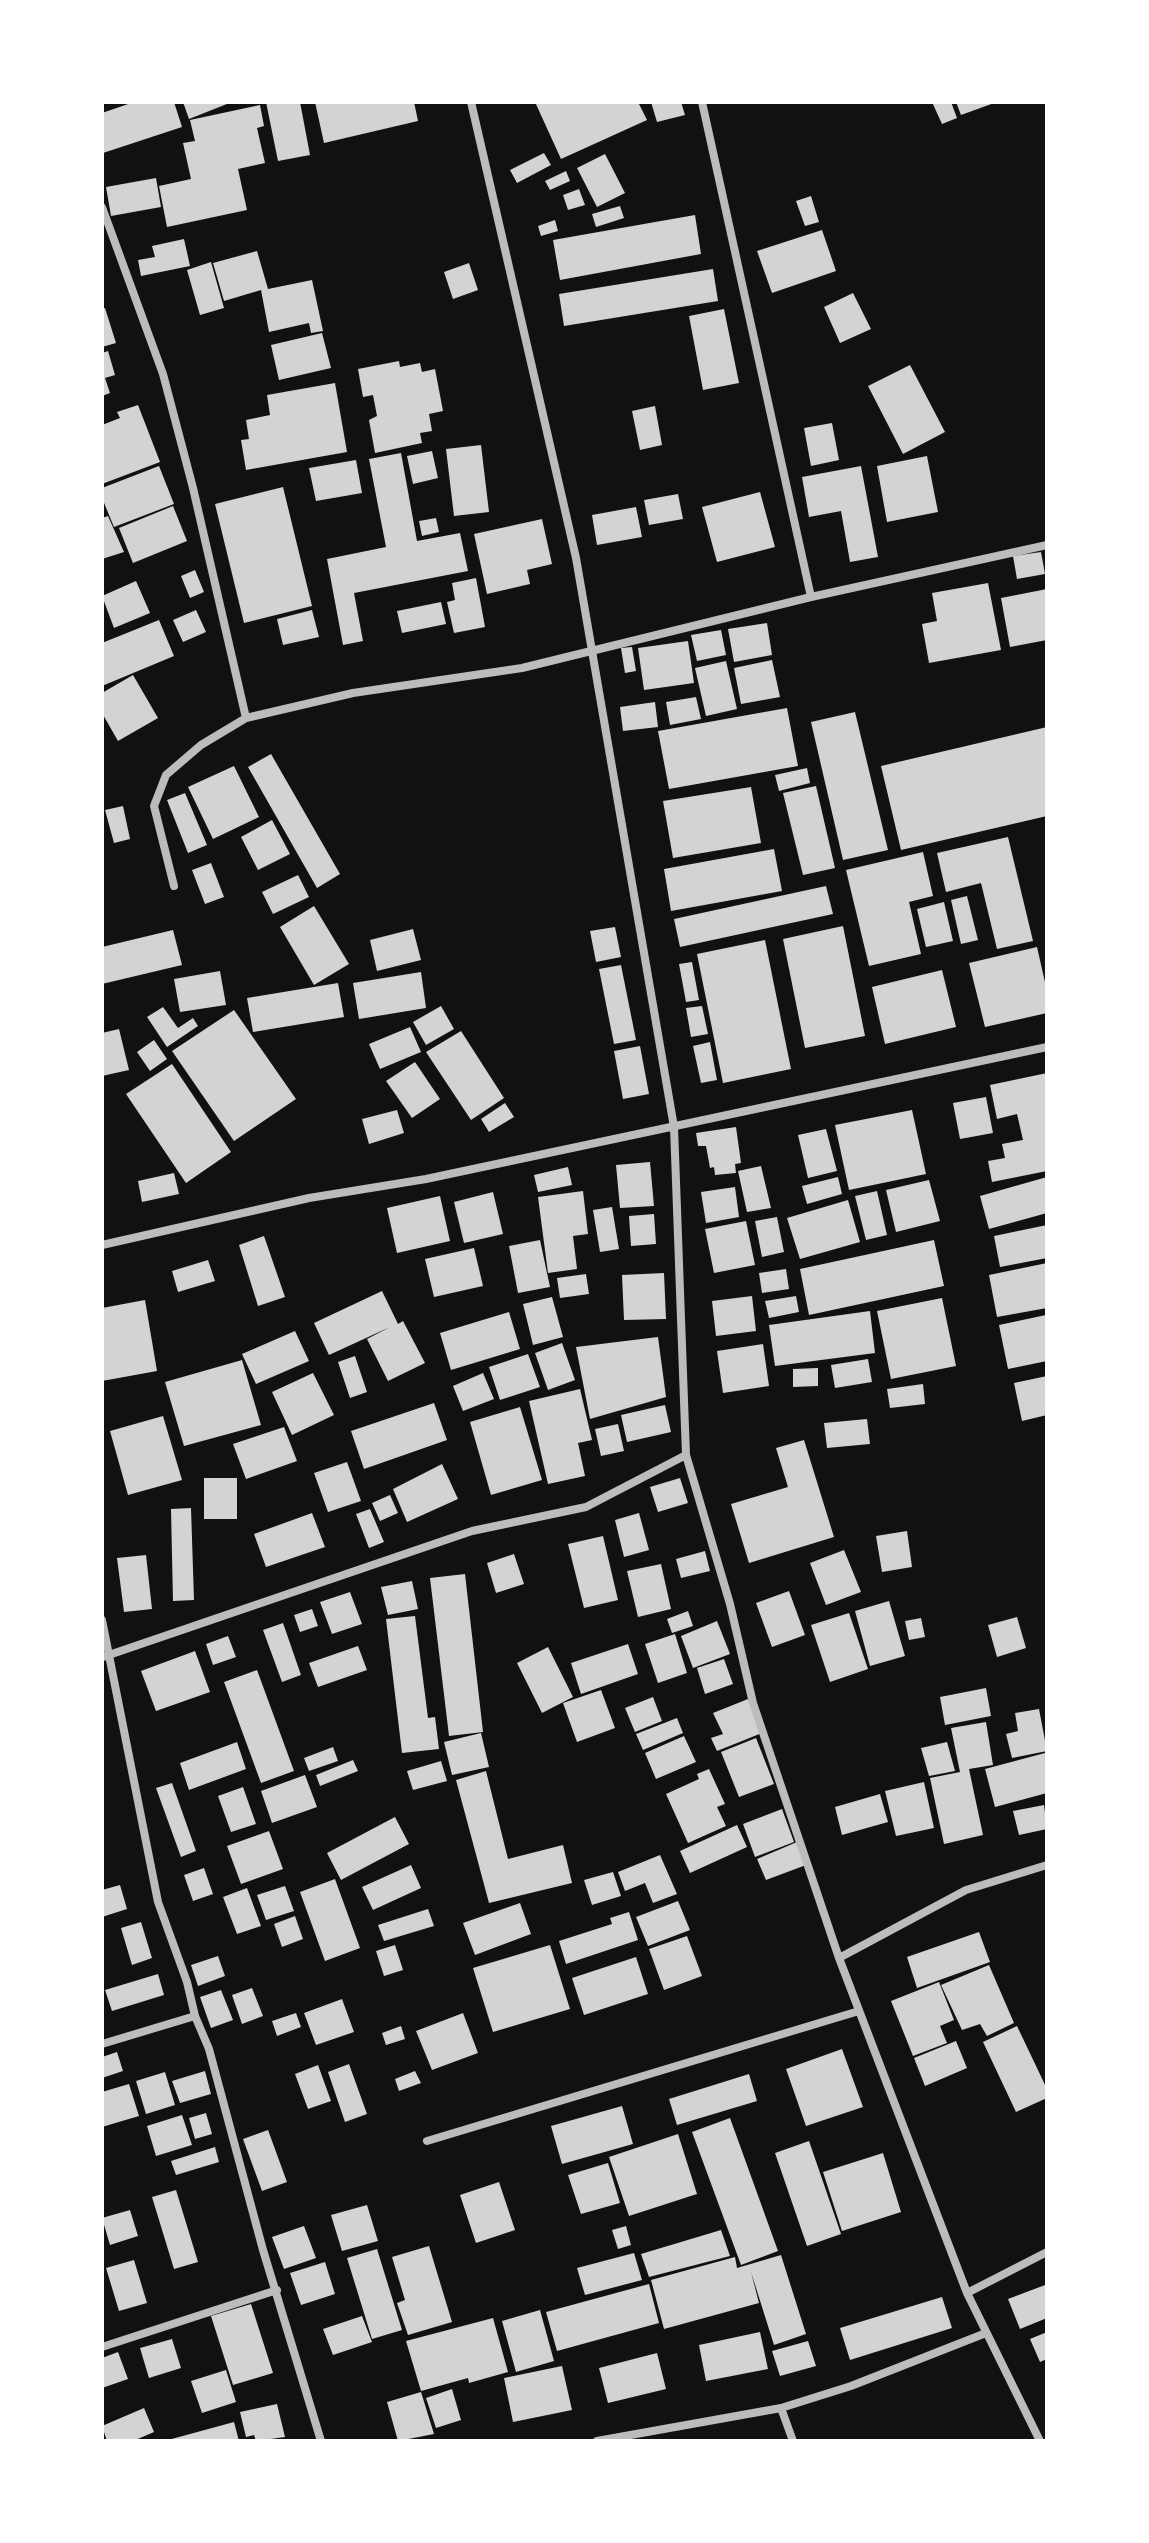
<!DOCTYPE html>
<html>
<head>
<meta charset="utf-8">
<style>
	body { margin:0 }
	#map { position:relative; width:1149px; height:2543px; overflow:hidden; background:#111; font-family:Montserrat,sans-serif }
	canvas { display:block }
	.frame { position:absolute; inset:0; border:104px solid #fff; pointer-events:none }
</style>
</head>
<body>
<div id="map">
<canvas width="1149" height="2543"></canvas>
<div class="frame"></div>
</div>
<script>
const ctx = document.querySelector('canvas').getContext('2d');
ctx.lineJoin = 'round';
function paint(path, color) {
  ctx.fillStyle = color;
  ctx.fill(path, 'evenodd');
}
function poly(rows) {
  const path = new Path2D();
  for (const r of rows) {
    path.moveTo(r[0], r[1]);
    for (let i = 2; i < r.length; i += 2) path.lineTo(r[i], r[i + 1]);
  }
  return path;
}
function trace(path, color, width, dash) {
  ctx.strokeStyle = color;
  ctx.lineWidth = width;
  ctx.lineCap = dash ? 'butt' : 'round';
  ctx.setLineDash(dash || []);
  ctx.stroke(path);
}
paint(poly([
	[134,102,174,102,182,127,103,153,102,113],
	[183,102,232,102,189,119],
	[266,102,300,102,310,155,278,161],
	[315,102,414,102,418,121,324,143],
	[535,102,638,102,647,120,561,159],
	[651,102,681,102,685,115,657,122],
	[932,102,951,102,957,118,942,124],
	[956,102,997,102,961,115],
	[260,105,264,126,257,128,265,163,238,169,247,210,167,227,159,186,191,179,183,143,195,141,190,120],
	[544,153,551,165,517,183,510,170],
	[605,154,625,193,597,207,577,168],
	[566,171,570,181,550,190,545,181],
	[156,178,161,207,111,216,106,187],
	[579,189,585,205,568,210,563,195],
	[811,196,819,222,805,226,796,201],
	[620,206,624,218,596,227,592,214],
	[695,215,701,254,560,280,553,240],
	[555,220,558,231,541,236,538,226],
	[822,230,836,271,772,293,757,251],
	[184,239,190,266,141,276,138,260,155,257,152,246],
	[257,251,268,289,312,280,323,331,311,333,309,323,269,332,261,290,224,301,213,263],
	[211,262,224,308,200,315,187,270],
	[469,263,478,290,453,299,444,272],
	[713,269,718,301,564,326,559,294],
	[853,293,871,329,840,343,824,307],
	[105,308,116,343,102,347,102,309],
	[724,309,739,383,703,390,689,316],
	[322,333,331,368,279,380,271,345],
	[108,351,115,375,105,378,110,393,102,396,102,353],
	[399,361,400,367,420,363,422,372,435,369,443,411,429,414,432,431,420,433,422,443,375,453,369,420,377,416,373,395,363,397,358,369],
	[910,365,945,432,903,454,868,386],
	[335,383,347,452,246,470,241,440,249,439,246,420,270,415,267,395],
	[138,405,160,462,102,484,102,425,120,418,117,412],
	[655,406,662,445,640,450,632,411],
	[832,423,839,460,811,466,804,428],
	[481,445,489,512,454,516,446,449],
	[432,451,438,478,413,484,407,456],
	[401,453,417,541,460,533,468,571,354,593,363,641,343,645,327,559,386,547,369,459],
	[927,456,938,512,887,522,877,466],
	[356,460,362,493,316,501,309,468],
	[159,466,174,504,114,527,102,498,102,488],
	[861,466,878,557,850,562,841,511,809,517,802,477],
	[283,487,312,606,244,623,215,504],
	[760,492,775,547,717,562,702,507],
	[678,494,683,519,649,525,644,500],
	[173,506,187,541,133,563,119,528],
	[636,507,642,537,597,545,592,515],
	[108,516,124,552,102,559,102,518],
	[436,518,439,532,422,536,419,521],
	[542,519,552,564,527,570,530,584,487,594,474,534],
	[1041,552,1045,574,1017,579,1013,556],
	[195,570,204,592,190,598,181,576],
	[476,578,485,627,454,633,447,602,455,600,452,583],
	[136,581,150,613,114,628,102,596],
	[988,583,1001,650,929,663,922,624,937,621,932,593],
	[1047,589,1047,640,1010,647,1001,598],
	[441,602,446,624,402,633,397,611],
	[196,610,206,632,183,642,173,620],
	[312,610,319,637,283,645,277,619],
	[159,620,174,656,102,686,102,643],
	[767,623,772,655,734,662,728,629],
	[721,630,726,655,697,661,691,635],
	[688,641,694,683,644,690,638,648],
	[632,647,636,671,625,673,621,648],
	[772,660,780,697,741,704,734,668],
	[726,661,737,709,706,716,695,668],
	[133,675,158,718,118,741,102,713,102,693],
	[696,697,701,719,670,725,666,702],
	[655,702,658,727,623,731,620,707],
	[787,708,798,766,669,789,658,731],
	[855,712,888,850,843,860,811,722],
	[1047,727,1047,816,901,850,881,766],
	[271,754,340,874,317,888,248,767],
	[234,766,259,817,213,839,188,787],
	[807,768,810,783,779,791,775,775],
	[816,786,835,868,803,875,783,793],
	[751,787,761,843,673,858,663,801],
	[185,793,207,845,188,853,167,800],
	[123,806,130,839,114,843,105,810],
	[272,820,290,854,258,870,241,837],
	[1008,837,1033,941,997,949,981,883,946,892,937,853],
	[774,849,782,891,671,911,664,869],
	[923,852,933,896,909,902,921,954,869,966,846,870],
	[211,863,224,897,205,904,192,870],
	[298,875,309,897,273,914,262,892],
	[826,886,833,914,680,947,674,919],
	[967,896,978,940,961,944,951,900],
	[944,902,953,941,926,947,917,909],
	[314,906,349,964,314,985,280,927],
	[843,926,865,1036,805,1048,783,939],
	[615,927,621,957,596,962,590,931],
	[413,929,421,960,377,971,370,940],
	[173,930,182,965,102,984,102,947],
	[765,940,791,1069,723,1083,697,954],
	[1037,947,1047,991,1047,1013,985,1027,969,963],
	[692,962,699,1000,686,1002,679,964],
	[621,965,636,1040,614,1044,599,969],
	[942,970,956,1027,885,1044,872,987],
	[220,971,226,1005,180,1012,174,979],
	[421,972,426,1008,359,1019,353,983],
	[338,983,344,1017,253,1032,247,998],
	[441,1006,454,1029,426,1045,413,1022],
	[702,1006,708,1034,691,1037,686,1008],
	[163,1007,178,1028,193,1018,198,1026,167,1047,147,1017],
	[234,1010,296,1099,234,1141,172,1051],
	[410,1027,421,1052,380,1069,369,1044],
	[119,1029,129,1070,102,1076,102,1033],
	[461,1031,504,1098,471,1120,426,1052],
	[154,1040,167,1059,150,1071,137,1052],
	[710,1042,717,1080,701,1083,693,1046],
	[640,1046,649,1094,623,1099,614,1051],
	[415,1062,440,1099,412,1118,386,1081],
	[172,1064,231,1152,186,1183,126,1094],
	[1047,1073,1047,1171,992,1182,988,1161,1005,1158,1002,1144,1023,1140,1017,1114,997,1119,990,1085],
	[986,1097,993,1133,960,1139,953,1103],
	[505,1103,514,1117,489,1132,481,1119],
	[397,1110,404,1133,369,1144,362,1119],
	[912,1110,926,1174,849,1190,835,1125],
	[736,1127,741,1163,735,1164,736,1173,715,1175,714,1167,710,1168,706,1146,698,1146,696,1133],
	[826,1129,837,1171,808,1178,798,1135],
	[650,1162,654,1206,620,1208,616,1165],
	[761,1166,771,1208,747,1212,738,1171],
	[568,1167,572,1185,538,1192,534,1175],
	[174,1173,179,1194,142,1202,138,1181],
	[838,1177,842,1194,807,1204,802,1186],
	[1047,1177,1047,1213,989,1229,980,1196],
	[929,1180,940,1221,896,1232,886,1190],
	[735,1187,739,1217,706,1223,701,1192],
	[583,1191,588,1234,573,1236,577,1269,548,1273,538,1197],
	[877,1191,887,1235,866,1240,855,1196],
	[493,1192,503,1234,464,1243,454,1202],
	[440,1196,450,1241,397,1253,387,1208],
	[848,1200,860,1242,800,1259,787,1218],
	[612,1207,619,1249,600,1252,593,1210],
	[654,1214,656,1244,631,1246,629,1216],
	[777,1217,784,1252,762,1257,755,1221],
	[746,1221,755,1265,714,1273,705,1229],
	[1047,1225,1047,1258,1000,1267,994,1236],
	[264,1236,285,1297,258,1306,239,1245],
	[540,1240,550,1287,518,1293,509,1246],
	[934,1240,944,1286,809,1315,800,1269],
	[474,1248,483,1286,434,1297,425,1259],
	[208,1260,215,1281,178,1292,172,1271],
	[1047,1263,1047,1308,997,1317,989,1275],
	[786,1269,789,1289,762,1293,759,1273],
	[664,1273,666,1319,624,1320,622,1275],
	[586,1274,589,1294,560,1298,557,1278],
	[382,1291,398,1324,403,1321,425,1363,388,1381,367,1339,390,1327,329,1355,314,1323],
	[752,1296,756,1331,716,1336,712,1301],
	[796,1296,799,1312,769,1318,765,1301],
	[552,1297,563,1337,533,1345,523,1304],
	[942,1298,956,1366,891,1379,877,1311],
	[145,1300,157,1371,102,1381,102,1308],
	[870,1311,875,1353,775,1366,769,1325],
	[509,1312,520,1349,451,1370,440,1333],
	[1046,1315,1047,1361,1008,1369,999,1325],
	[295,1331,309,1361,256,1384,242,1354],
	[658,1337,666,1397,590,1419,576,1347],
	[562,1343,575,1380,548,1390,535,1353],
	[763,1344,769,1386,723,1393,717,1351],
	[528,1354,540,1387,500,1400,489,1367],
	[355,1356,367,1392,350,1398,338,1362],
	[868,1359,872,1382,835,1388,831,1365],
	[242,1360,261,1425,184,1446,165,1382],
	[818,1368,818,1386,793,1387,793,1369],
	[313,1373,334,1415,292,1435,272,1392],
	[483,1373,494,1399,463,1411,453,1386],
	[1047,1376,1047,1415,1022,1421,1014,1383],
	[923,1384,925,1404,890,1408,887,1389],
	[580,1389,592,1440,578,1443,585,1476,548,1484,529,1401],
	[434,1403,447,1440,364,1469,351,1431],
	[665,1405,671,1432,627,1442,621,1415],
	[520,1407,542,1480,491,1495,470,1422],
	[163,1416,182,1480,128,1495,110,1431],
	[867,1419,870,1444,827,1448,824,1423],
	[618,1424,624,1451,601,1456,595,1429],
	[284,1427,297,1461,246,1479,233,1444],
	[804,1440,834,1537,749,1563,731,1504,788,1487,776,1448],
	[347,1462,361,1501,328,1512,314,1473],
	[442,1464,458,1499,407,1522,393,1489],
	[204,1478,237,1478,237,1519,204,1519],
	[680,1478,688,1503,658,1512,650,1487],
	[390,1495,398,1513,380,1521,372,1503],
	[191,1508,194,1600,173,1601,171,1509],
	[370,1509,384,1542,369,1548,356,1514],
	[312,1513,325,1547,266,1567,254,1534],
	[639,1513,649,1550,624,1557,615,1520],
	[907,1531,912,1567,882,1572,876,1536],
	[603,1536,618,1600,584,1608,568,1544],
	[844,1550,861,1592,826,1605,810,1563],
	[705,1551,710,1571,681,1578,676,1559],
	[514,1554,524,1584,496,1593,487,1563],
	[146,1555,152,1609,124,1612,117,1558],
	[661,1564,671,1609,638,1617,627,1571],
	[465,1574,483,1732,449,1736,430,1578],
	[412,1581,418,1609,388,1615,381,1587],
	[789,1591,805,1635,772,1647,756,1603],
	[350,1592,362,1624,332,1634,320,1602],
	[889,1601,905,1656,870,1666,855,1611],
	[312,1609,318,1626,300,1632,294,1615],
	[688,1611,693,1626,672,1633,667,1619],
	[849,1613,868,1669,830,1682,811,1625],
	[415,1616,428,1718,435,1717,439,1749,402,1753,386,1619],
	[1017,1617,1026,1648,997,1657,988,1625],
	[921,1618,925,1637,909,1640,905,1621],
	[717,1621,730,1654,693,1668,681,1636],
	[283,1623,301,1675,282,1682,263,1630],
	[675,1634,687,1673,658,1683,645,1644],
	[228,1636,236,1657,213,1665,206,1644],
	[628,1644,638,1674,581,1694,571,1663],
	[358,1646,367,1670,318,1687,309,1663],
	[548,1647,573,1697,542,1713,517,1663],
	[195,1651,210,1692,156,1711,141,1671],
	[724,1659,733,1684,705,1694,697,1668],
	[257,1670,294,1771,261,1783,224,1682],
	[986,1688,991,1716,945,1725,940,1697],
	[601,1690,615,1728,577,1742,563,1703],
	[653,1697,662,1721,635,1732,625,1708],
	[748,1699,762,1733,717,1751,711,1738,723,1734,713,1713],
	[1039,1709,1047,1751,1012,1758,1006,1734,1018,1731,1015,1713],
	[677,1718,683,1733,643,1750,636,1734],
	[986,1722,993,1765,969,1769,983,1835,944,1844,930,1778,960,1772,951,1728],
	[481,1733,489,1767,452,1775,444,1742],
	[684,1736,696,1762,656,1779,645,1753],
	[756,1738,774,1784,739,1797,721,1752],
	[237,1742,246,1769,189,1790,180,1763],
	[947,1742,955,1771,929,1776,921,1748],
	[333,1747,338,1761,309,1771,304,1758],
	[1045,1753,1047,1793,995,1807,985,1769],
	[353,1760,358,1771,320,1786,316,1775],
	[441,1761,447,1781,413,1790,407,1771],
	[709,1769,725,1804,717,1807,726,1826,688,1843,666,1794,699,1779,697,1774],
	[486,1771,508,1859,563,1845,572,1883,489,1903,456,1780],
	[305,1775,317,1807,272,1823,261,1791],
	[924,1782,934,1828,896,1836,885,1791],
	[172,1783,196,1851,181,1857,156,1788],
	[243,1787,256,1824,231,1832,218,1796],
	[880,1794,888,1822,842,1835,835,1807],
	[1044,1805,1047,1829,1019,1835,1013,1811],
	[782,1809,794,1842,755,1857,743,1824],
	[395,1817,409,1844,341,1880,327,1853],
	[737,1825,747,1847,690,1873,680,1851],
	[269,1831,283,1869,241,1884,227,1846],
	[797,1842,806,1865,766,1880,757,1859],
	[660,1855,677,1894,653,1903,645,1883,625,1891,618,1872],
	[411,1865,421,1888,373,1910,362,1887],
	[204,1868,213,1894,193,1901,184,1875],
	[613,1872,621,1896,592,1905,584,1880],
	[335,1879,360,1948,325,1961,300,1892],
	[120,1885,127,1909,102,1917,102,1890],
	[285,1886,294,1911,266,1920,257,1895],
	[247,1888,261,1926,237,1934,223,1897],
	[678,1901,690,1930,648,1946,636,1917],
	[520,1903,531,1934,475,1955,463,1923],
	[428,1909,434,1926,384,1941,378,1925],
	[629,1912,638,1940,566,1964,559,1941,612,1924,610,1918],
	[295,1916,303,1939,282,1947,274,1924],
	[141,1922,152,1958,132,1965,121,1928],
	[979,1932,990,1962,917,1988,907,1957],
	[687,1936,702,1976,664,1990,649,1949],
	[395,1945,403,1970,384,1976,376,1951],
	[550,1945,570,2009,493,2032,473,1968],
	[218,1956,225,1976,198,1986,191,1965],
	[636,1957,648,1994,584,2015,572,1978],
	[989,1965,1014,2023,987,2036,980,2024,962,2030,941,1985],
	[158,1974,164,1995,112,2011,105,1990],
	[939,1982,954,2020,940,2026,947,2043,913,2056,891,2001],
	[252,1988,263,2016,242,2024,232,1995],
	[221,1990,233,2020,211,2028,200,1997],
	[342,1999,354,2032,316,2045,304,2013],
	[296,2013,301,2027,277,2036,272,2021],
	[463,2013,478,2053,432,2070,416,2031],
	[401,2026,405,2039,386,2045,382,2033],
	[1017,2026,1047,2089,1047,2098,1016,2112,983,2042],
	[956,2041,967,2068,925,2086,914,2058],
	[842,2049,863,2107,806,2126,786,2069],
	[117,2052,123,2071,102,2078,102,2057],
	[349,2064,367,2114,345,2122,328,2072],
	[318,2065,331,2101,308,2109,295,2074],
	[205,2071,211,2094,180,2103,172,2081],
	[415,2071,421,2083,399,2091,395,2079],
	[165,2072,175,2105,146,2114,136,2081],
	[749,2074,757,2101,677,2125,669,2099],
	[129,2084,139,2116,102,2127,102,2092],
	[622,2106,633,2144,562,2164,551,2126],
	[206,2113,212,2134,195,2139,189,2118],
	[182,2115,192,2145,156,2156,147,2126],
	[730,2118,778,2251,741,2265,692,2132],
	[268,2130,287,2182,262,2191,243,2139],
	[678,2134,697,2194,629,2216,609,2157],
	[809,2141,841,2234,807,2246,775,2153],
	[215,2147,219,2162,176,2175,171,2161],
	[883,2153,901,2212,842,2231,823,2172],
	[608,2163,620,2203,581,2214,568,2175],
	[499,2182,515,2230,476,2243,460,2195],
	[176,2190,198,2262,174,2269,152,2197],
	[367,2205,378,2241,342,2251,331,2215],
	[130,2210,138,2236,110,2245,102,2218],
	[304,2226,316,2258,284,2269,272,2237],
	[626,2226,631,2245,618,2249,612,2230],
	[721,2230,730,2256,649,2277,641,2254],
	[429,2246,452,2322,408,2335,397,2303,405,2300,392,2257],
	[377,2249,402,2330,372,2339,347,2258],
	[634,2253,642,2280,585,2295,577,2268],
	[781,2255,806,2334,774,2345,751,2272,759,2303,664,2329,651,2280,735,2257,737,2268],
	[134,2260,147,2303,119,2311,106,2268],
	[325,2262,335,2294,301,2305,290,2273],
	[649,2284,659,2323,557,2351,546,2312],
	[1045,2285,1047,2318,1020,2329,1008,2299],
	[942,2297,952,2328,850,2360,840,2328],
	[251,2304,273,2373,233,2385,211,2316],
	[540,2310,554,2361,516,2372,502,2321],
	[362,2316,372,2342,333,2355,323,2329],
	[493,2318,508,2372,469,2383,468,2378,421,2391,406,2341],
	[760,2332,768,2369,706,2381,699,2345],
	[1047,2332,1047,2359,1040,2362,1030,2339],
	[172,2339,181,2368,149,2378,140,2348],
	[808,2341,816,2366,780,2376,772,2351],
	[118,2352,128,2379,102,2388,102,2358],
	[657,2353,666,2389,608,2403,599,2368],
	[562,2366,572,2410,513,2422,504,2378],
	[226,2370,236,2402,202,2413,191,2381],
	[452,2389,461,2420,436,2428,426,2398],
	[421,2392,434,2434,398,2441,387,2402],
	[277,2404,285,2437,256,2441,254,2435,246,2437,240,2412],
	[144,2408,154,2432,133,2441,107,2441,102,2426],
	[234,2422,239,2441,168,2441,168,2440]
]), '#d3d3d3');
trace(poly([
	[471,102,576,558,674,1127,686,1455,730,1604,753,1703,839,1958,967,2293,1040,2441],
	[702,102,811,597],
	[102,207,163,374,193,488,246,718],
	[174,886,154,806,166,775,201,745,246,718,353,693,522,668,811,597,1047,545],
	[102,1245,309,1198,426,1179,1047,1047],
	[102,1620,158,1902,187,1982,195,2016,209,2049,263,2250,321,2441],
	[103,1657,472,1531,586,1507,686,1455],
	[839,1958,966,1890,1047,1865],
	[102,2044,195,2016],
	[427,2141,859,2011],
	[967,2293,1047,2252],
	[102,2347,277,2290],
	[781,2408,793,2441],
	[597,2441,781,2408,851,2386,986,2333]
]), '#bcbcbc', 8);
</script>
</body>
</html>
